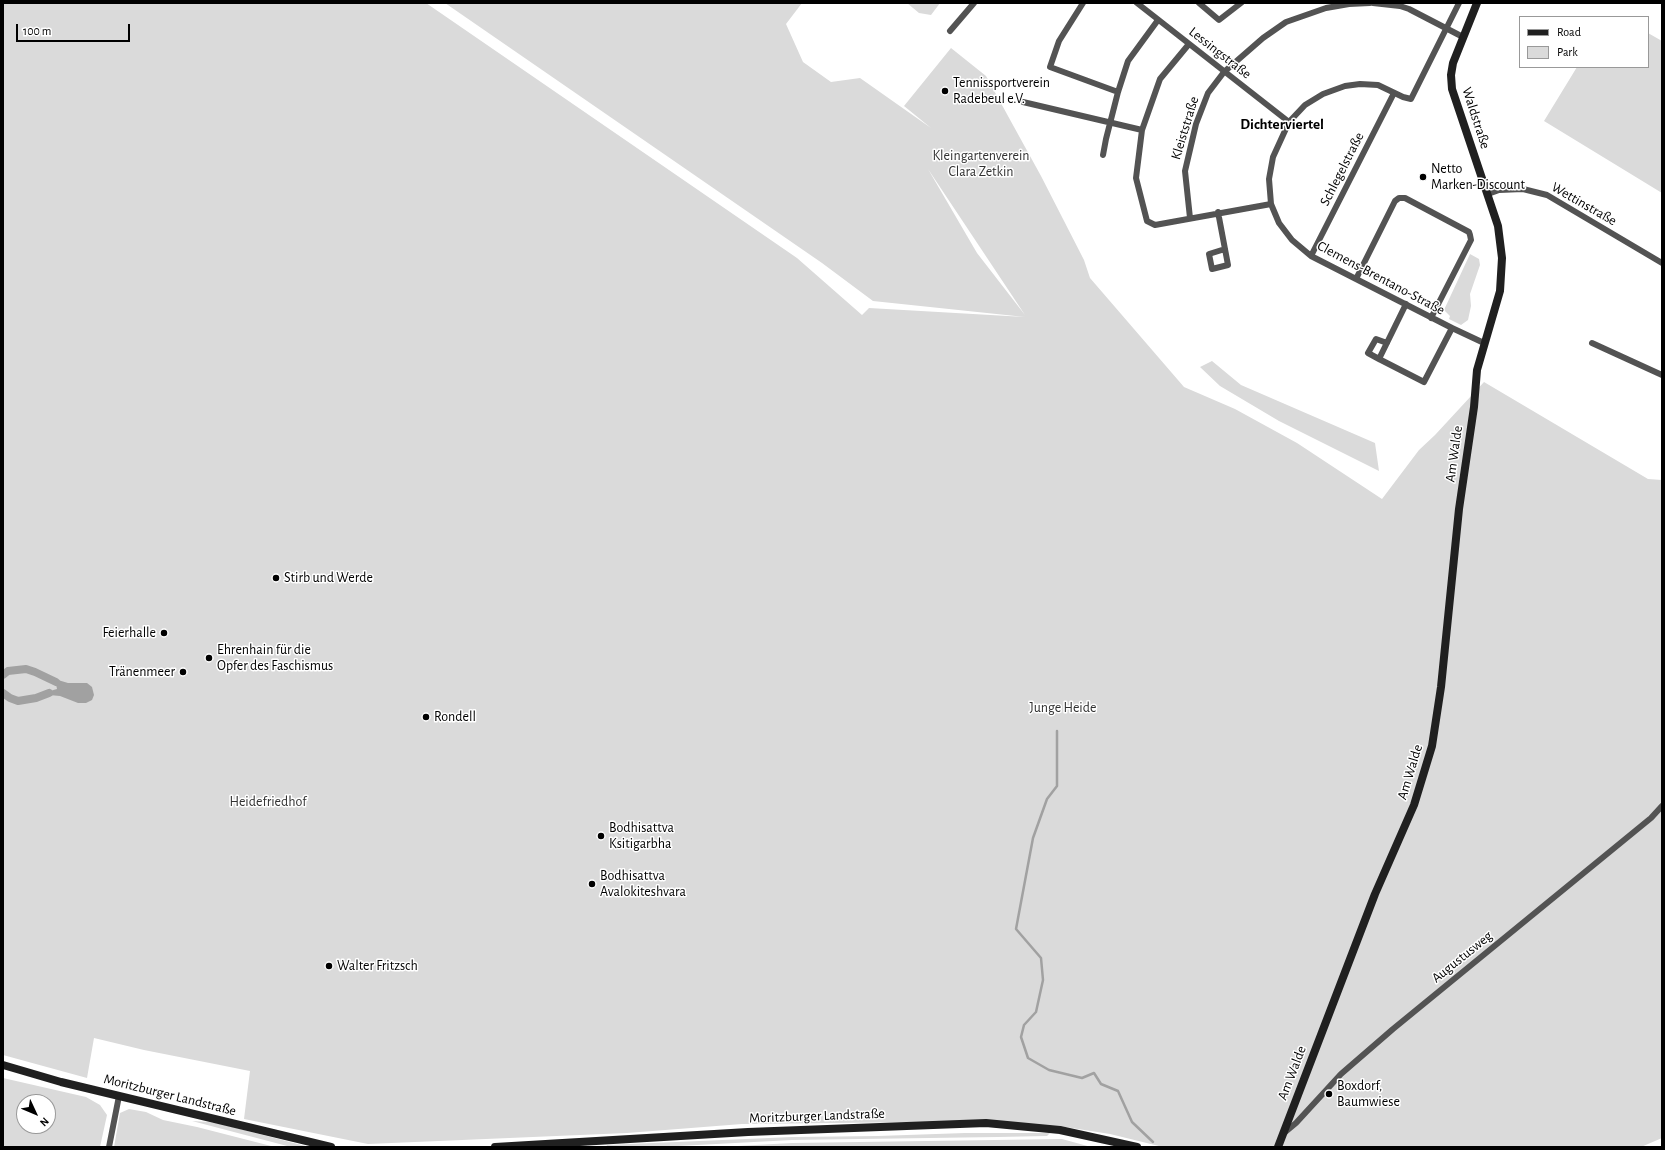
<!DOCTYPE html>
<html>
<head>
<meta charset="utf-8">
<style>
	body { margin:0 }
	#map { position:relative; width:1665px; height:1150px; overflow:hidden; background:#fff; font-family:"Alegreya Sans",sans-serif }
	canvas { display:block }
	.frame { position:absolute; inset:0; border:4px solid #000; pointer-events:none }
	.legend { position:absolute; left:1519px; top:16px; width:130px; height:52px; box-sizing:border-box; background:#fff; border:1px solid #999; margin:0; padding:5px 7px; list-style:none; font-size:12px; color:#000 }
	.legend li { display:flex; align-items:center; gap:8px; height:20px }
	.legend b { width:20px; border:1px solid #999 }
	.north { position:absolute; left:16px; top:1094px; width:40px; height:40px; box-sizing:border-box; background:#fff; border:1px solid #999; border-radius:50%; rotate:134deg; font-size:11px; font-weight:700; line-height:16px; text-align:center; color:#000 }
	.north::after { content:''; display:block; margin:auto; width:14px; height:18px; background:#000; clip-path:polygon(50% 0,100% 100%,50% 72%,0 100%) }
	.scale { position:absolute; left:16px; top:24px; width:114px; height:18px; box-sizing:border-box; border:2px solid #000; border-top:0; padding-left:5px; font-size:12px; line-height:14px; white-space:nowrap; color:#000; -webkit-text-stroke:3px #fff; paint-order:stroke }
</style>
</head>
<body>
<div id="map">
<canvas width="1665" height="1150"></canvas>
<div class="frame"></div>
<ul class="legend">
<li><b style="height:5px;background:#202020"></b>Road</li>
<li><b style="height:11px;background:#dadada"></b>Park</li>
</ul>
<div class="north">N</div>
<div class="scale">100 m</div>
</div>
<script>
const ctx = document.querySelector('canvas').getContext('2d');
ctx.lineJoin = 'round';
function paint(path, color) {
  ctx.fillStyle = color;
  ctx.fill(path, 'evenodd');
}
function poly(rows) {
  const path = new Path2D();
  for (const r of rows) {
    path.moveTo(r[0], r[1]);
    for (let i = 2; i < r.length; i += 2) path.lineTo(r[i], r[i + 1]);
  }
  return path;
}
function trace(path, color, width, dash) {
  ctx.strokeStyle = color;
  ctx.lineWidth = width;
  ctx.lineCap = dash ? 'butt' : 'round';
  ctx.setLineDash(dash || []);
  ctx.stroke(path);
}
function label(font, color, halo, rows, align = 'center') {
  ctx.font = font + ' "Alegreya Sans",sans-serif';
  ctx.lineWidth = 3;
  ctx.setLineDash([]);
  ctx.textBaseline = 'middle';
  ctx.strokeStyle = halo;
  ctx.fillStyle = color;
  for (const [text, x, y, turn = 0] of rows) {
    ctx.save();
    ctx.translate(x, y);
    ctx.rotate((+turn || 0) * Math.PI / 180);
    ctx.textAlign = isNaN(turn) ? turn : align;
    if (halo) ctx.strokeText(text, 0, 0);
    ctx.fillText(text, 0, 0);
    ctx.restore();
  }
}
paint(poly([
	[3,3,426,3,797,258,862,315,869,308,1025,317,873,301,822,263,445,3,802,3,786,24,803,62,831,82,860,78,931,128,904,106,951,48,986,76,1041,176,1084,260,1090,278,1184,387,1235,409,1297,443,1382,499,1419,450,1435,435,1484,382,1648,479,1662,480,1662,1138,1641,1147,1163,1147,1110,1134,1059,1126,926,1122,742,1124,627,1133,368,1144,244,1119,250,1071,144,1050,94,1038,87,1078,3,1055],
	[928,169,1025,315,977,253],
	[907,3,940,3,931,15,919,13],
	[1648,33,1662,41,1662,193,1544,121,1577,67,1648,67],
	[1470,254,1479,259,1480,265,1470,294,1471,306,1468,320,1461,325,1449,319,1450,316,1444,310],
	[1212,361,1241,385,1375,443,1379,471,1279,421,1220,386,1200,367],
	[3,1078,86,1097,100,1105,107,1115,100,1147,3,1147],
	[24,1102,48,1102,48,1126,24,1126],
	[129,1109,146,1112,163,1120,197,1127,275,1147,114,1147,120,1113],
	[192,1121,209,1122,221,1124,309,1147,291,1147],
	[965,1133,1050,1133,1047,1136,998,1137,792,1140,659,1147,606,1147,607,1145,792,1137,878,1136],
	[1062,1139,1091,1147,719,1147,792,1143]
]), '#dadada');
paint(poly([
	[58,680,68,683,87,683,92,687,94,695,92,700,86,703,78,703,60,696,49,695,50,691,57,689,56,684]
]), '#a1a1a1');
trace(poly([
	[1057,731,1057,786,1047,799,1033,838,1016,929,1041,958,1043,980,1036,1012,1024,1025,1021,1037,1028,1058,1049,1070,1082,1078,1094,1073,1101,1084,1118,1091,1132,1122,1153,1142]
]), '#a1a1a1', 2.5);
trace(poly([
	[3,675,8,671,26,669,35,672,56,682],
	[3,693,10,698,18,701,36,698,49,693]
]), '#a1a1a1', 8);
trace(poly([
	[1083,3,1059,41,1050,67,1118,92],
	[1137,3,1289,122],
	[1199,3,1219,20,1241,3],
	[1373,3,1400,6,1409,9,1463,37],
	[1459,3,1411,99,1403,97,1378,85,1360,84,1345,86,1323,94,1305,105,1289,122,1273,157,1269,179,1271,204,1279,223,1292,240,1311,256,1452,328,1484,343],
	[950,31,974,3],
	[1189,44,1160,79,1142,130,1136,178,1147,221,1155,225,1271,204],
	[1023,102,1142,130],
	[1103,155,1106,139,1118,92,1128,61,1158,20],
	[1488,194,1499,190,1523,189,1547,195,1662,263],
	[1218,212,1228,265,1212,269,1209,254,1225,249],
	[1190,218,1185,171,1196,124,1208,93,1224,72,1263,38,1286,22,1326,8,1349,4,1370,3],
	[1311,256,1394,93],
	[1356,279,1395,201,1399,198,1405,198,1469,232,1470,235,1471,240,1431,318],
	[1406,304,1379,359,1424,382,1452,328],
	[1592,343,1662,375],
	[1379,359,1368,353,1376,339,1387,343],
	[1284,1133,1296,1123,1341,1074,1393,1029,1651,818,1662,806],
	[109,1147,119,1096]
]), '#535353', 6);
trace(poly([
	[3,1065,61,1082,331,1147],
	[495,1147,748,1132,986,1123,1060,1130,1137,1147],
	[1278,1147,1375,894,1414,805,1432,746,1441,687,1459,509,1474,407,1477,370,1500,291,1502,258,1498,226,1452,89,1451,75,1453,63,1477,3]
]), '#202020', 8);
for (const [x, y, r, color] of [
	[945,91,4,"#000"],
	[1423,177,4,"#000"],
	[276,578,4,"#000"],
	[164,633,4,"#000"],
	[209,658,4,"#000"],
	[183,672,4,"#000"],
	[426,717,4,"#000"],
	[601,836,4,"#000"],
	[592,884,4,"#000"],
	[329,966,4,"#000"],
	[1329,1094,4,"#000"]
]) {
  const dot = new Path2D();
  dot.arc(x, y, r, 0, 2 * Math.PI);
  ctx.fillStyle = color;
  ctx.fill(dot);
  trace(dot, '#fff', 1.5);
}
label('14px', '#000', '#fff', [
	["Lessingstraße",1220,53,38],
	["Waldstraße",1476,118,72],
	["Kleiststraße",1185,128,-73],
	["Schlegelstraße",1342,169,-63],
	["Wettinstraße",1584,204,30],
	["Clemens-Brentano-Straße",1381,278,28],
	["Am Walde",1454,454,-82],
	["Am Walde",1410,772,-73],
	["Augustusweg",1462,957,-39],
	["Am Walde",1292,1073,-69],
	["Moritzburger Landstraße",170,1095,14],
	["Moritzburger Landstraße",817,1116,-2]
]);
label('14px', '#000', '#fff', [
	["Tennissportverein",953,83],
	["Radebeul e.V.",953,99],
	["Netto",1431,169],
	["Marken-Discount",1431,185],
	["Stirb und Werde",284,578],
	["Feierhalle",156,633,"right"],
	["Ehrenhain für die",217,650],
	["Opfer des Faschismus",217,666],
	["Tränenmeer",175,672,"right"],
	["Rondell",434,717],
	["Bodhisattva",609,828],
	["Ksitigarbha",609,844],
	["Bodhisattva",600,876],
	["Avalokiteshvara",600,892],
	["Walter Fritzsch",337,966],
	["Boxdorf,",1337,1086],
	["Baumwiese",1337,1102]
], 'left');
label('14px', '#313131', '#fff', [
	["Kleingartenverein",981,156],
	["Clara Zetkin",981,172],
	["Junge Heide",1063,708],
	["Heidefriedhof",268,802]
]);
label('bold 15px', '#000', '#fff', [
	["Dichterviertel",1282,124]
]);
</script>
</body>
</html>
